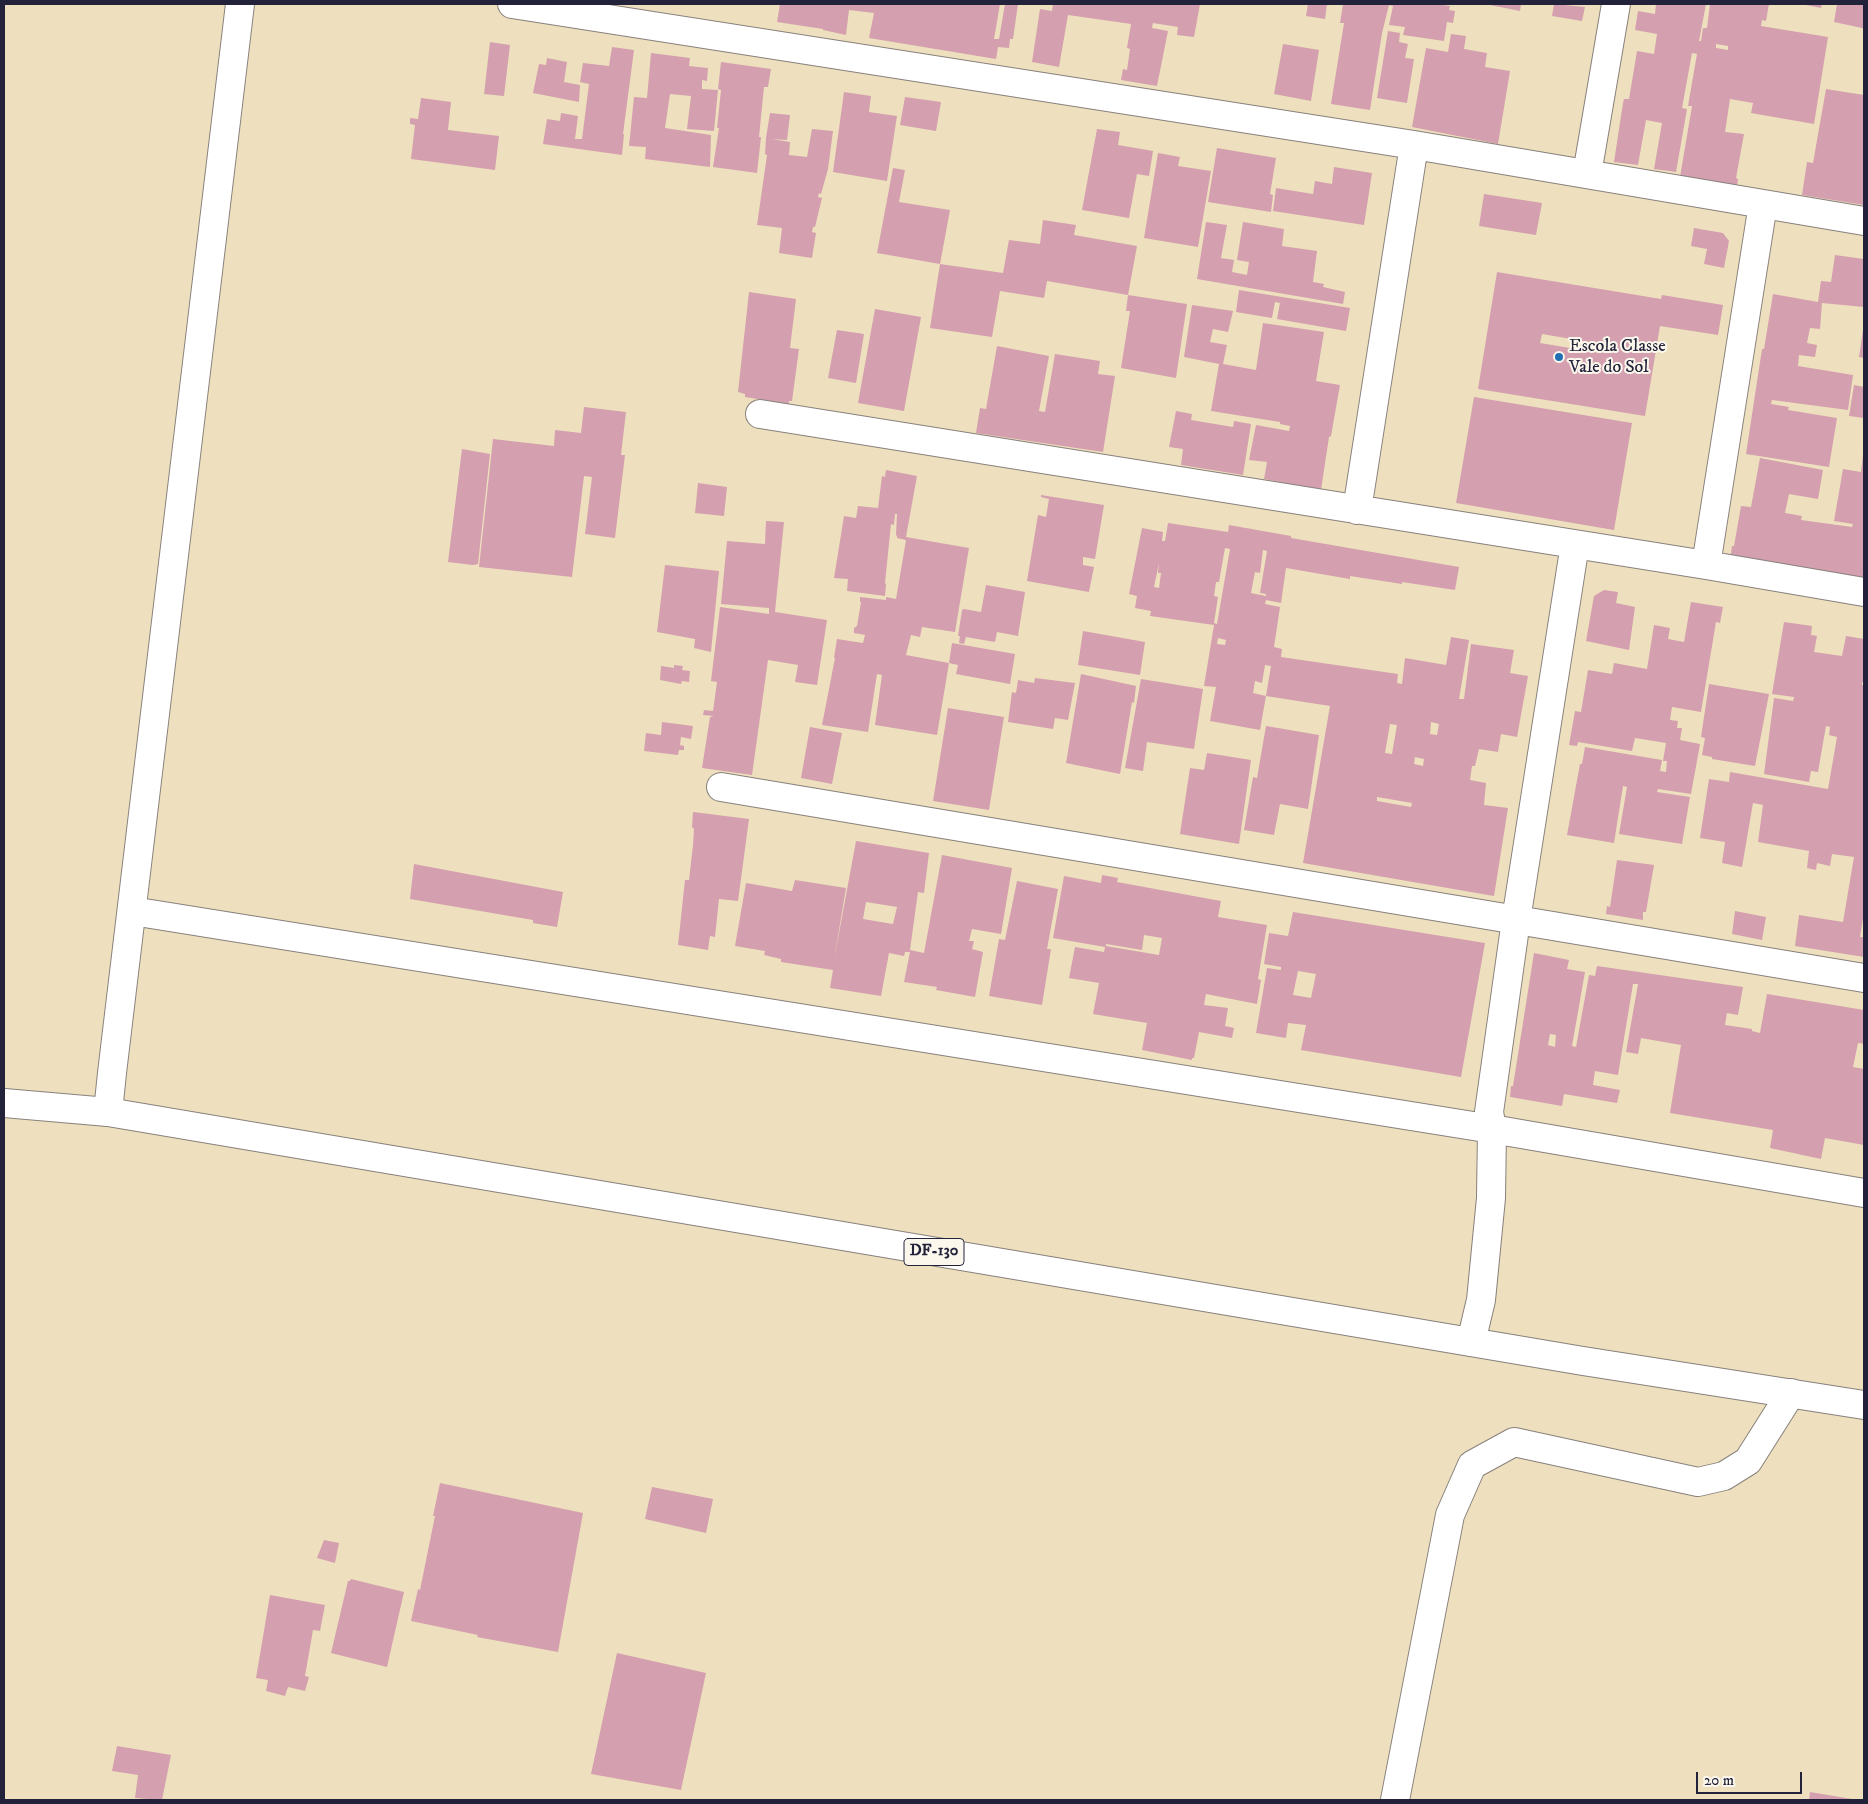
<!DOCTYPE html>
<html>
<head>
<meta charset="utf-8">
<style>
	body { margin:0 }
	#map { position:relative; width:1868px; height:1804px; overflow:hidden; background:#eee0be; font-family:"IM FELL DW Pica",serif }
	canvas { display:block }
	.frame { position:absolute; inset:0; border:5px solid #22223b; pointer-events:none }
	.scale { position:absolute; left:1696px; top:1772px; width:106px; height:22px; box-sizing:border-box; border:2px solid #22223b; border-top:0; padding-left:6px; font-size:15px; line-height:18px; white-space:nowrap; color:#22223b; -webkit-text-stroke:4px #fbf7ec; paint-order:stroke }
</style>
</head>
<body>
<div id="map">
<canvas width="1868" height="1804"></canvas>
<div class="frame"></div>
<div class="scale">20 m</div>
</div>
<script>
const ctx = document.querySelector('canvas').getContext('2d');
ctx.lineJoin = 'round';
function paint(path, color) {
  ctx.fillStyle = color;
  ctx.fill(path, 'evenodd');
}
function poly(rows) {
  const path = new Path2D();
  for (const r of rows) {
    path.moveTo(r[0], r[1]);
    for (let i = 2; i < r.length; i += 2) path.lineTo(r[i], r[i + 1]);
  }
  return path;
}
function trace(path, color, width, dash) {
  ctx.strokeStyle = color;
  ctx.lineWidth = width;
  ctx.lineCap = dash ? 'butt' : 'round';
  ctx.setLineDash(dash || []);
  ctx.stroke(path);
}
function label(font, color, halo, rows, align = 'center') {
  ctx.font = font + ' "IM FELL DW Pica",serif';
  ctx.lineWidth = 4;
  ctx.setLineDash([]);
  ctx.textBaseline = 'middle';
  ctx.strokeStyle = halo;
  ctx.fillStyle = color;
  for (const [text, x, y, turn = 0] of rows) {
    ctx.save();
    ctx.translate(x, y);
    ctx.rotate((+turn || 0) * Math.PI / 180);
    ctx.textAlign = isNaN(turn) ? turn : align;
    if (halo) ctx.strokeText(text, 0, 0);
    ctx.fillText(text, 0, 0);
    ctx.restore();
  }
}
paint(poly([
	[780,4,1000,4,994,39,999,39,1005,4,1018,4,1013,39,1010,39,1009,48,998,47,996,59,869,38,874,13,849,10,846,35,823,30,823,29,777,22],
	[1053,4,1200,4,1194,37,1177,35,1178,27,1153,23,1152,28,1168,31,1157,86,1121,80,1123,69,1127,70,1130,49,1127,48,1131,24,1068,15,1059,67,1032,62,1040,9,1052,11],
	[1308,4,1327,4,1325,19,1306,16],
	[1343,4,1435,4,1450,6,1449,10,1455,11,1453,23,1447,22,1444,41,1403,35,1405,27,1389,25,1393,6,1389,5,1382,33,1370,110,1331,104,1344,23,1340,23],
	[1485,4,1521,4,1520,11],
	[1554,4,1585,7,1582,21,1552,16],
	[1656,4,1706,4,1699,41,1701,41,1703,28,1707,28,1710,4,1769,4,1766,21,1762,20,1761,26,1828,37,1814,124,1751,113,1753,103,1730,99,1725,132,1744,134,1736,178,1738,179,1737,186,1680,177,1692,106,1688,106,1697,54,1692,53,1682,108,1687,109,1676,172,1654,169,1662,123,1646,120,1638,165,1614,162,1623,103,1624,99,1629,99,1637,51,1654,54,1657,34,1635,30,1638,11,1655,14],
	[1716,44,1728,46,1728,50,1716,48],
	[1801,4,1822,4,1821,8],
	[1837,4,1864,4,1864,30,1862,28,1834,22],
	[1388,31,1400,33,1399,42,1408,44,1405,58,1414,59,1407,103,1377,98],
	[1451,34,1466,36,1464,49,1487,53,1485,67,1510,71,1498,144,1412,127,1426,48,1448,52],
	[490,42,510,45,504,96,484,94],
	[1283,44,1319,50,1311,101,1274,94],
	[612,47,634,50,623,134,624,134,622,155,543,144,547,119,560,121,561,113,578,116,575,139,582,139,589,84,580,82,583,63,609,66],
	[651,53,690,58,689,66,708,68,707,81,702,80,702,89,718,90,714,131,687,129,691,96,670,94,665,128,711,135,710,167,645,159,646,147,629,146,634,97,647,98],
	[547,58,567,62,564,82,580,85,579,102,533,93,539,64,546,65],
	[721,62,771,69,768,87,764,87,759,137,761,137,757,173,713,167,719,128,717,128,721,90,718,89],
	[1826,89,1864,95,1864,205,1802,195,1807,162,1813,163],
	[844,92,871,96,869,112,897,116,887,181,833,172],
	[905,97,941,102,936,131,900,125],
	[421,98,451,102,448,130,499,136,495,170,411,159,415,125,410,124,410,118,418,119],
	[770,113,790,115,787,140,772,139,790,142,789,155,807,157,812,129,833,131,828,169,821,194,819,193,818,197,822,198,815,227,813,227,812,232,816,233,812,258,779,253,782,228,757,225,767,155,765,154,766,138],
	[1097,129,1120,132,1118,145,1153,151,1149,176,1137,174,1129,218,1082,210],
	[1217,148,1276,158,1270,194,1273,195,1271,212,1208,202],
	[1158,153,1180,157,1178,166,1211,171,1198,247,1144,238],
	[1334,167,1372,173,1364,225,1273,211,1276,188,1313,194,1315,181,1332,184],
	[893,168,905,170,899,202,950,210,940,264,1003,273,1009,240,1040,244,1043,220,1076,225,1074,235,1137,246,1128,295,1047,281,1044,298,1000,291,992,337,930,328,940,264,877,253],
	[1484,194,1542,203,1536,235,1479,226],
	[1206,222,1227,225,1221,258,1234,260,1232,272,1247,275,1249,262,1237,260,1243,222,1284,229,1282,246,1317,251,1313,282,1324,284,1323,287,1345,292,1343,304,1197,279],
	[1694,228,1723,233,1729,241,1724,268,1704,264,1707,249,1691,246],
	[1835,255,1864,259,1864,307,1822,303,1820,329,1810,328,1807,343,1817,345,1815,357,1799,355,1798,366,1853,375,1848,410,1772,400,1771,404,1789,407,1788,410,1837,418,1829,467,1746,454,1762,349,1764,349,1773,294,1818,302,1821,281,1831,282],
	[1497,272,1661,299,1662,295,1723,305,1718,335,1660,326,1645,416,1478,389],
	[1542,334,1601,344,1600,353,1540,343],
	[1239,290,1350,308,1346,331,1277,319,1280,303,1275,302,1272,318,1236,312],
	[749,292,796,299,790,348,799,349,792,401,789,401,789,404,745,397,745,394,738,392],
	[1128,295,1187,304,1176,378,1121,368,1130,311,1126,311],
	[1192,305,1233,311,1228,332,1213,329,1210,342,1227,345,1223,364,1256,370,1263,323,1324,332,1316,381,1340,385,1331,436,1329,437,1321,490,1264,479,1267,462,1249,460,1256,425,1289,431,1290,426,1280,424,1280,422,1211,411,1219,364,1184,357],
	[875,309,921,317,904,411,858,403],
	[837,330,864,334,856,383,828,378],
	[1863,330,1864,330,1864,358,1859,357],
	[997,346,1049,356,1039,411,1045,412,1055,354,1100,361,1098,374,1115,376,1103,452,976,433,980,408,986,409],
	[1854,385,1864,387,1864,418,1849,416],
	[1474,397,1632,423,1614,530,1456,503],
	[584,407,626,412,621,455,625,455,615,538,585,534,592,477,584,476,572,577,479,567,493,439,554,446,555,430,581,433],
	[1176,411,1192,414,1191,420,1233,427,1234,421,1251,424,1243,475,1181,465,1183,449,1169,447],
	[462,449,490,454,478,564,473,565,448,562],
	[1863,455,1864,582,1730,560,1732,546,1734,546,1741,506,1751,507,1760,458,1823,470,1818,499,1789,494,1785,513,1802,516,1801,520,1852,527,1853,524,1834,521,1843,469,1861,472],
	[886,470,917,476,906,537,969,548,955,632,922,627,920,637,911,635,906,655,949,663,952,643,1015,654,1010,684,956,674,958,665,949,663,937,735,875,725,882,675,877,674,868,732,822,725,835,658,834,658,837,639,863,643,865,635,854,633,854,628,857,626,861,602,860,602,860,597,886,600,886,597,896,599,906,540,897,538,897,536,896,535,897,514,895,514,894,525,891,524,885,583,886,584,885,596,847,591,848,579,834,578,844,516,856,518,858,506,878,508,882,476,885,477],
	[698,483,727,487,724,516,695,513],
	[1041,495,1104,505,1095,559,1083,557,1083,565,1094,567,1089,592,1027,581,1038,515,1046,517,1049,499,1041,497],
	[766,521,784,522,775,612,827,620,817,685,795,682,798,665,768,660,752,775,702,768,710,717,714,716,703,715,704,710,713,711,717,682,711,681,720,607,769,614,769,608,721,604,727,541,765,544],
	[1168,523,1228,532,1229,525,1291,536,1291,538,1459,567,1455,590,1402,582,1402,584,1350,576,1350,579,1286,568,1281,603,1266,600,1265,604,1280,607,1274,647,1282,649,1281,657,1398,674,1397,683,1402,684,1405,658,1446,665,1451,637,1469,640,1459,699,1464,699,1471,644,1514,650,1510,673,1528,676,1517,737,1501,734,1498,752,1479,749,1475,766,1472,766,1470,780,1486,783,1484,805,1508,808,1494,896,1303,863,1330,706,1266,696,1271,666,1265,665,1262,683,1255,681,1253,693,1266,696,1260,730,1210,721,1216,687,1204,686,1214,625,1150,616,1151,611,1135,608,1137,596,1129,594,1142,528,1163,532,1162,541,1165,541],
	[1225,548,1230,549,1217,624,1214,623,1218,597,1214,596,1216,582,1219,582],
	[1263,550,1267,551,1260,593,1266,594,1266,596,1251,593,1255,572,1260,573],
	[1159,563,1158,573,1161,573,1159,588,1154,587],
	[1218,638,1226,640,1225,645,1217,644],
	[1431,722,1439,724,1437,735,1430,734],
	[1390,724,1397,725,1392,754,1385,753],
	[1415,757,1424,759,1423,766,1414,764],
	[1377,797,1412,803,1411,807,1377,801],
	[665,565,719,571,711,652,694,648,695,639,657,632],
	[986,585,1025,592,1018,636,997,632,995,642,966,637,964,644,959,643,960,636,958,636,962,610,964,609,981,612],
	[1604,590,1618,592,1616,603,1635,607,1629,650,1586,641,1594,596],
	[1691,602,1723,607,1720,623,1716,622,1701,712,1672,707,1670,720,1678,721,1677,728,1682,728,1680,740,1700,744,1691,794,1658,789,1657,792,1690,797,1682,844,1619,834,1627,787,1623,786,1614,843,1567,835,1580,764,1582,764,1585,747,1662,760,1660,771,1666,772,1667,761,1663,761,1666,743,1635,738,1632,751,1578,742,1577,746,1569,745,1575,711,1581,712,1588,670,1612,674,1614,663,1647,669,1654,625,1670,628,1668,639,1684,642],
	[1784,622,1812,626,1811,635,1817,636,1814,652,1842,656,1846,636,1864,639,1864,682,1862,682,1862,685,1864,685,1864,912,1860,937,1864,937,1864,957,1795,946,1799,915,1843,922,1854,857,1832,854,1830,866,1817,863,1816,870,1807,868,1809,851,1758,842,1763,805,1753,803,1742,867,1722,863,1725,842,1700,838,1709,779,1729,782,1730,772,1828,789,1837,737,1829,735,1830,727,1826,726,1818,772,1811,771,1809,782,1764,774,1774,698,1793,701,1794,697,1772,694],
	[1083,631,1145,642,1140,675,1078,665],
	[674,665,683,666,682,670,690,671,689,682,682,681,681,684,660,680,661,666,674,668],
	[1081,674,1136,686,1134,703,1132,702,1120,774,1066,763],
	[1035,678,1075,683,1068,720,1055,718,1053,729,1008,722,1012,692,1016,693,1018,680,1034,683],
	[1141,679,1203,689,1194,749,1147,742,1143,771,1125,768],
	[1709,684,1769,694,1755,766,1712,759,1712,757,1702,755,1705,738,1701,737],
	[948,708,1004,717,989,810,933,801],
	[662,722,693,726,691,739,681,737,680,745,684,746,684,750,679,750,678,755,644,751,646,733,661,735],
	[1266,726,1319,735,1308,809,1280,804,1274,835,1244,830,1253,777,1257,778],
	[810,727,842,733,832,784,801,778],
	[1207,753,1251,760,1239,844,1180,834,1190,768,1204,770],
	[693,812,749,819,738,901,719,899,715,937,710,936,708,950,678,945,685,880,689,880,693,845,694,829,692,827],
	[856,841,929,853,924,893,918,892,910,950,924,953,942,855,1012,868,1001,934,972,929,969,941,974,941,972,949,983,952,975,997,936,990,937,987,904,982,910,952,905,952,904,956,889,953,881,996,830,988,833,970,781,962,781,959,764,955,765,951,735,946,746,883,792,891,795,880,846,888,834,960],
	[866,902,897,907,893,924,863,919],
	[1617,860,1654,865,1646,912,1643,912,1643,920,1606,914,1607,906,1610,907],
	[414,864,563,892,557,927,533,923,533,920,410,899],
	[1102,875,1118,878,1117,882,1221,901,1218,917,1267,925,1258,979,1261,980,1257,1004,1206,994,1204,1005,1228,1008,1225,1026,1234,1028,1232,1038,1199,1032,1194,1058,1192,1058,1192,1060,1142,1050,1147,1023,1093,1014,1099,983,1069,978,1075,947,1104,952,1105,947,1053,938,1064,876,1101,883],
	[1144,935,1162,938,1159,955,1106,946,1106,944,1142,950],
	[1017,881,1058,889,1047,949,1051,949,1042,1005,989,996,999,939,1005,940],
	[1735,911,1766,917,1762,940,1732,934],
	[1293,912,1485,943,1461,1077,1301,1050,1306,1025,1288,1023,1286,1038,1256,1033,1267,968,1281,970,1281,967,1264,964,1269,933,1288,936],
	[1298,971,1316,974,1311,998,1293,995],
	[1534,953,1569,960,1567,969,1585,972,1572,1046,1576,1047,1589,975,1595,976,1597,966,1743,987,1738,1015,1727,1013,1725,1025,1752,1029,1752,1031,1760,1033,1767,994,1864,1010,1864,1044,1858,1043,1853,1067,1864,1069,1864,1145,1825,1138,1821,1159,1770,1148,1773,1130,1670,1113,1681,1045,1641,1038,1638,1054,1626,1052,1638,984,1633,984,1618,1075,1595,1071,1593,1085,1620,1090,1617,1103,1564,1094,1562,1106,1510,1097,1511,1086,1513,1086],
	[1550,1034,1556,1035,1555,1047,1548,1045],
	[440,1483,583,1513,558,1652,477,1637,478,1635,411,1621,418,1589,420,1590,435,1516,433,1516],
	[652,1487,713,1499,706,1533,645,1519],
	[324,1540,339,1543,335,1563,317,1558],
	[351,1579,404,1592,387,1667,331,1653,348,1581,350,1581],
	[270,1595,325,1605,320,1631,313,1630,305,1676,309,1677,305,1691,288,1687,285,1696,266,1691,268,1680,256,1678],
	[617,1653,706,1673,681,1790,591,1774],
	[117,1746,171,1755,162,1800,135,1798,138,1775,112,1771],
	[1810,1792,1852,1799,1852,1800,1809,1800]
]), '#d49fae');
const street = poly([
	[512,4,1414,145,1864,221],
	[1587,174,1616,4],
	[760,414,1706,565,1864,592],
	[1357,510,1414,145],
	[1706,565,1763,204],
	[721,787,1864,978],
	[132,911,1492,1129,1864,1193],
	[108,1112,112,1073,240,4],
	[1471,1342,1481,1300,1491,1198,1492,1129,1489,1112,1516,920,1575,544],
	[1395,1800,1450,1515,1472,1465,1514,1442,1698,1482,1724,1476,1748,1461,1791,1393]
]);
const primary = poly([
	[4,1103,108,1112,1583,1361,1864,1405]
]);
trace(street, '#88817c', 30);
trace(primary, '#88817c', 30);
trace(street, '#fff', 28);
trace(primary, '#fff', 28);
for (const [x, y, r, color] of [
	[1559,357,5,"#1f6fb2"]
]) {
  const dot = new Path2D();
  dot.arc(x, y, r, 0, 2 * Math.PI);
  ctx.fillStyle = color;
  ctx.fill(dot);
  trace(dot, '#fbf7ec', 2);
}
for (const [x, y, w] of [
	[934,1252,60]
]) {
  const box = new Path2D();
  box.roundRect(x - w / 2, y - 13.5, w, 27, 4);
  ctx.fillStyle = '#fbf7ec';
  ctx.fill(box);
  trace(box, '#22223b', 1);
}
label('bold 16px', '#22223b', null, [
	["DF-130",934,1252]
]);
label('18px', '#22223b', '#fbf7ec', [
	["Escola Classe",1569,347],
	["Vale do Sol",1569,368]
], 'left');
</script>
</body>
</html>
